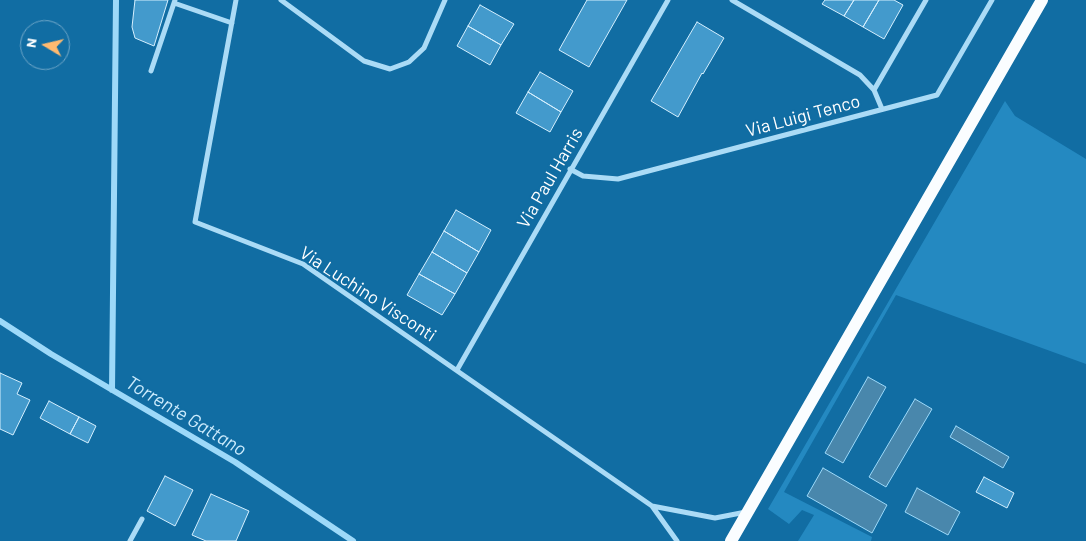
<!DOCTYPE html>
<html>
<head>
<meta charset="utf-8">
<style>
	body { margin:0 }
	#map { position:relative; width:1086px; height:541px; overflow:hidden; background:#116da3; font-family:Barlow,sans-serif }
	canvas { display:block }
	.north { position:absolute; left:20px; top:20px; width:50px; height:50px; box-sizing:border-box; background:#116da3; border:1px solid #70a7c8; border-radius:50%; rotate:279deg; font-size:14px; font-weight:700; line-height:20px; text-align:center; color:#fff }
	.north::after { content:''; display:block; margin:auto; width:18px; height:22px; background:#ffba70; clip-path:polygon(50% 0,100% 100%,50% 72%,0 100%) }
</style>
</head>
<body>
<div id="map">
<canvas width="1086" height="541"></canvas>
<div class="north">N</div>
</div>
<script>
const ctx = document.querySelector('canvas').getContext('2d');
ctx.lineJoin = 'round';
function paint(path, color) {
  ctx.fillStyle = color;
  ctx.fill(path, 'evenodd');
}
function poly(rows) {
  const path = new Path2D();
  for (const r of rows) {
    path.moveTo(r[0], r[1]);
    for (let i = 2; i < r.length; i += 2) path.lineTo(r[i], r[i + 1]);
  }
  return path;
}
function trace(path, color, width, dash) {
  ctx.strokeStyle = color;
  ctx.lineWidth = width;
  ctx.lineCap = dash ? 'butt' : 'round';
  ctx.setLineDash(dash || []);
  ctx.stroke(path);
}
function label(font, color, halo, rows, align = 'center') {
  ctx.font = font + ' Barlow,sans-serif';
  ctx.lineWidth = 4;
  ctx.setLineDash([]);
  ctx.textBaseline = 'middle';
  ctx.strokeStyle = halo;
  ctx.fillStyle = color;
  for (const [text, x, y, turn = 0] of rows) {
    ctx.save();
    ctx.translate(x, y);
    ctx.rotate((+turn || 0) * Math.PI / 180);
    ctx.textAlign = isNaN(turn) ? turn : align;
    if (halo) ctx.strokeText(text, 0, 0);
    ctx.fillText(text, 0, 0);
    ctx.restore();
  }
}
paint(poly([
	[1005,101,1015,116,1086,159,1086,364,896,295,784,492,872,537,871,541,798,541,814,515,802,510,789,524,768,509]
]), '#2489c1');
const water = poly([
	[868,377,886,387,843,463,825,453,868,377],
	[915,399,932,409,886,487,869,477,915,399],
	[956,426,1009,457,1003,468,950,437,956,426],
	[823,468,887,505,872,533,807,496,823,468],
	[917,488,960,512,948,535,905,512,917,488]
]);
paint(water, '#4987ac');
trace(water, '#9dd9f9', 1);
trace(poly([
	[0,321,51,354,235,462,353,541],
	[112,390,116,0]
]), '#9dd9f9', 6);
const building = poly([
	[135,0,168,0,154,46,135,38,132,27,135,0],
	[587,0,627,0,589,67,559,50,587,0],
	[825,0,854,0,844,16,822,4,825,0],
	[854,0,879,0,863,27,844,16,854,0],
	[879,0,894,0,903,5,884,39,863,27,879,0],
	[480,5,514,24,501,45,468,26,480,5],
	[697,22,724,38,703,74,702,73,678,117,651,101,697,22],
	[468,26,501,45,490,65,457,46,468,26],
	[540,72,573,91,561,112,528,92,540,72],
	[528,92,561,112,550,132,516,113,528,92],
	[456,210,491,230,479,252,444,231,456,210],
	[444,231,479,252,467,273,432,252,444,231],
	[432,252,467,273,455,294,419,274,432,252],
	[419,274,455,294,442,315,407,295,419,274],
	[0,373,22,383,17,394,30,400,13,435,0,429,0,373],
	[49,401,79,417,70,434,40,418,49,401],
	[79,417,96,426,88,443,70,434,79,417],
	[165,476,193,490,175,526,147,511,165,476],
	[984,477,1014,493,1007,508,976,492,984,477],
	[211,494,249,511,236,541,206,541,192,535,211,494]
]);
paint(building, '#439acc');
trace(building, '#d5effe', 1);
trace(poly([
	[236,0,195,222,303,264,652,506],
	[281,0,364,61,390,69,409,62,424,48,445,0],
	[732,0,860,75,874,90,882,109],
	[174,3,232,23],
	[151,71,175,0],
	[874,90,926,0],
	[570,169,583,176,618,179,937,95,992,0],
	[457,370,668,0],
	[130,541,142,519],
	[677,541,652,506,715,518,746,512]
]), '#abdbf6', 5);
trace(poly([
	[731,541,1042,0]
]), '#fafdff', 12);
label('18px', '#fff', '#116da3', [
	["Via Luigi Tenco",803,116,-15],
	["Via Paul Harris",550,178,-60],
	["Via Luchino Visconti",368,294,33]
]);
label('italic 19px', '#cdecfd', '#116da3', [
	["Torrente Gattano",186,416,31]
]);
</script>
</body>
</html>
